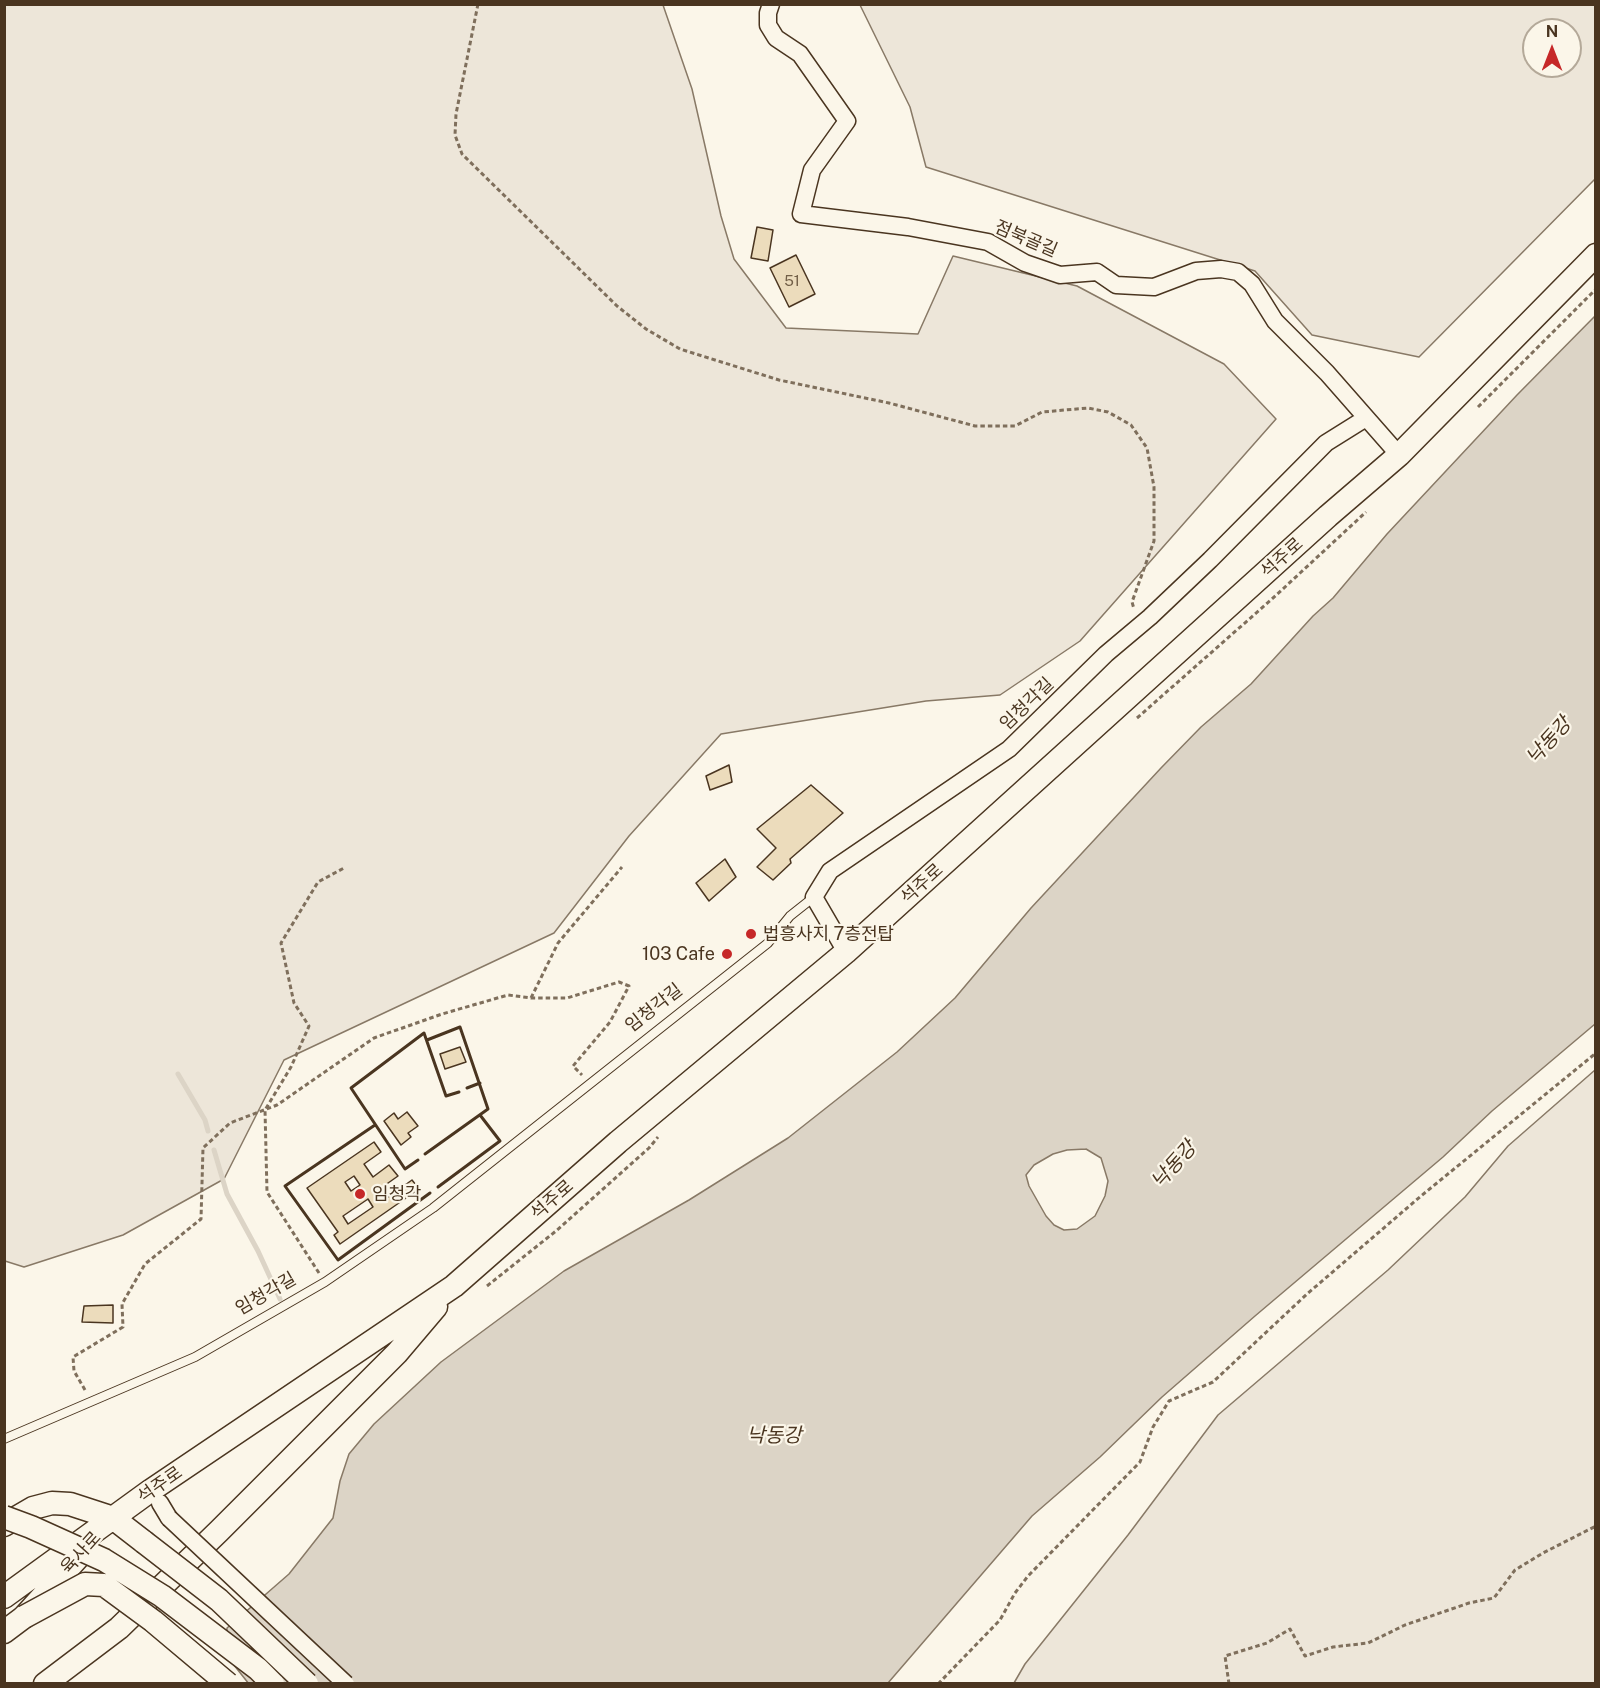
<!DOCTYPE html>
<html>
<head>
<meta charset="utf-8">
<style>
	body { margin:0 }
	#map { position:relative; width:1600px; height:1688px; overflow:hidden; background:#fbf6e9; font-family:"Public Sans",sans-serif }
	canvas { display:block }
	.frame { position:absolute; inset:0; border:6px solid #4a3520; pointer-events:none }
	.north { position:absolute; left:1522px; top:18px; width:60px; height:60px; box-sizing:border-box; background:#fbf6e9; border:2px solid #b4a999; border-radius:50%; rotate:0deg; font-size:16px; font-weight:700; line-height:24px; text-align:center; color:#4a3520 }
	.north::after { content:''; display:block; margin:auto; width:21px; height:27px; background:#c62828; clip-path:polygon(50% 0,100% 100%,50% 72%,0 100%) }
</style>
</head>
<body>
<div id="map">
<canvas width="1600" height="1688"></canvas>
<div class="frame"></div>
<div class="north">N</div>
</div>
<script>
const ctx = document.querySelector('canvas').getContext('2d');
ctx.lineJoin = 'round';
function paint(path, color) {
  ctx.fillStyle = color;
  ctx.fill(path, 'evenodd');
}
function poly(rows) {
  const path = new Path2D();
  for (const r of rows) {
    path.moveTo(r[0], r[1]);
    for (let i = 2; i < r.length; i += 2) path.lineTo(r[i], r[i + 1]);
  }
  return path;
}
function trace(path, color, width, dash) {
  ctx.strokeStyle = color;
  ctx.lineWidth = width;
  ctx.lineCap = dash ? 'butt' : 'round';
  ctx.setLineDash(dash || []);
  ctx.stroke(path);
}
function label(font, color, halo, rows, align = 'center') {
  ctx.font = font + ' "Public Sans","Noto Sans KR",sans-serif';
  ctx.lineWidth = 4.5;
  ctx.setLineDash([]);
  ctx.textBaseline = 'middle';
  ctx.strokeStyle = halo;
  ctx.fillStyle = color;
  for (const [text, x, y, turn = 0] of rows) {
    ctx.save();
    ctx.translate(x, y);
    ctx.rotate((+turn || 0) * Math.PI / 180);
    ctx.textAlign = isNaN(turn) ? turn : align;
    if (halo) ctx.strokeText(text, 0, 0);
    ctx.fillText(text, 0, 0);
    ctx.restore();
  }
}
const green = poly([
	[4,5,663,5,692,89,721,216,734,259,786,328,918,334,953,256,1077,286,1224,364,1276,419,1080,641,1000,695,926,701,721,734,629,836,554,933,284,1060,224,1179,123,1235,24,1267,5,1261,4,5],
	[860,5,1595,5,1595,179,1419,357,1312,335,1255,271,926,167,910,107,860,5],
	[1534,30,1570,30,1570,66,1534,66,1534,30],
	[1595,1070,1595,1683,1014,1683,1025,1664,1128,1535,1218,1415,1388,1270,1465,1197,1508,1146,1595,1070]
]);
paint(green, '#ede6d9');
trace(green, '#887966', 1.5);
const water = poly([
	[1595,316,1595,1024,1492,1111,1443,1157,1255,1316,1162,1397,1100,1457,1032,1516,888,1683,249,1684,226,1655,227,1628,289,1574,333,1518,340,1481,349,1454,374,1424,441,1362,564,1271,689,1200,788,1138,897,1052,955,998,1031,908,1161,768,1201,727,1251,684,1313,616,1333,598,1387,534,1517,395,1595,316],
	[1086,1149,1101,1158,1108,1181,1105,1196,1095,1216,1077,1229,1064,1230,1054,1225,1046,1216,1029,1186,1026,1175,1034,1165,1053,1154,1067,1150,1086,1149]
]);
paint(water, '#dcd4c6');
trace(water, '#887966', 1.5);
trace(poly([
	[178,1074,205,1120,208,1131],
	[214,1150,227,1194,258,1251,280,1299]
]), '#dcd4c6', 5);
const building = poly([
	[757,227,773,230,768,261,751,258,757,227],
	[796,255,815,294,789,307,770,268,796,255],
	[729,765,732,782,710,790,706,776,729,765],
	[811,785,843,813,790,859,791,863,773,880,757,867,776,848,757,829,811,785],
	[725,859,736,877,709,901,696,883,725,859],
	[460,1047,466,1062,445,1069,440,1054,460,1047],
	[407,1112,418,1126,408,1133,411,1137,401,1145,384,1121,394,1113,398,1119,407,1112],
	[374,1142,381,1152,364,1164,373,1177,389,1165,398,1176,381,1188,387,1198,412,1180,419,1189,340,1244,334,1235,338,1232,307,1188,374,1142],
	[354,1176,360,1185,351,1191,345,1182,354,1176],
	[368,1199,373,1207,348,1224,343,1216,368,1199],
	[113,1305,113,1323,82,1322,84,1306,113,1305]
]);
paint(building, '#ecdcbc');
trace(building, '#4a3520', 1.5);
const lane = poly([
	[4,1439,195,1357,325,1282,433,1208,768,943,790,916,814,897]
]);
const street = poly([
	[771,4,768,13,768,25,776,38,800,54,847,121,812,170,801,214,908,227,988,242,1025,263,1060,275,1097,272,1116,285,1154,287,1196,271,1221,269,1238,272,1252,284,1275,321,1327,373,1399,455],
	[846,952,814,897,830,871,1009,749,1106,654,1150,617,1210,560,1326,443,1366,418],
	[160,1503,169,1518]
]);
const secondary = poly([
	[4,1525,33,1508,52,1503,70,1504,113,1518,144,1542],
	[4,1597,150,1491,454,1286,618,1142,846,952,1328,516,1399,455,1596,255],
	[4,1632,24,1617,82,1553],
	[45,1684,119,1628,219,1531,397,1353,436,1307]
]);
trace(lane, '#4a3520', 10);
trace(street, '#4a3520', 19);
trace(secondary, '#4a3520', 25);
trace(poly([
	[478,4,456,114,455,135,462,154,617,306,646,329,680,349,779,380,889,403,975,426,1015,426,1042,412,1088,408,1108,412,1131,425,1147,448,1154,487,1154,541,1132,602,1134,609],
	[1478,407,1596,289],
	[1137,718,1272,599,1366,512],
	[531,998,558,943,622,867],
	[319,1273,267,1192,265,1110,291,1067,309,1026,294,1003,281,943,318,882,344,868],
	[487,1286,556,1231,649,1148,658,1137],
	[85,1390,74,1371,73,1357,123,1327,122,1304,145,1264,201,1219,203,1148,230,1123,277,1105,374,1038,442,1014,508,995,531,998,567,998,619,982,629,986,610,1022,573,1066,582,1075],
	[938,1684,1000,1620,1015,1593,1028,1576,1140,1462,1153,1427,1169,1401,1213,1382,1307,1294,1421,1196,1596,1053],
	[1229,1684,1225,1656,1267,1643,1290,1629,1305,1656,1333,1647,1368,1643,1405,1625,1469,1603,1494,1598,1515,1570,1543,1553,1596,1526]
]), '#7f6f5c', 3, [4.5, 3]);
trace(lane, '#fbf6e9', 8);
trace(street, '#fbf6e9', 16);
trace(secondary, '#fbf6e9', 22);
const streetBridge = poly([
	[169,1518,346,1684]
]);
const secondaryBridge = poly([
	[4,1517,31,1527,104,1560,162,1596,258,1669,273,1684],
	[144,1542,219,1600,307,1684],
	[24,1617,85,1584,104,1585,153,1621,228,1684]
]);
trace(streetBridge, '#4a3520', 19, []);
trace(secondaryBridge, '#4a3520', 25, []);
trace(streetBridge, '#fbf6e9', 16);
trace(secondaryBridge, '#fbf6e9', 22);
trace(poly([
	[467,1088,480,1083],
	[375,1125,285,1186,338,1260,430,1193],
	[425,1154,488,1109,460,1027,427,1040],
	[418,1160,405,1169,351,1088,424,1033,446,1096,459,1092],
	[438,1187,500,1141,480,1115]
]), '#4a3520', 3);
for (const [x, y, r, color] of [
	[751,934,6,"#c62828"],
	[727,954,6,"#c62828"],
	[360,1194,6,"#c62828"]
]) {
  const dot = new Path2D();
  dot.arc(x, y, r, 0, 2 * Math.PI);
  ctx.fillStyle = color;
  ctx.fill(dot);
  trace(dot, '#fbf6e9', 2);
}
label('15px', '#725f47', null, [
	["51",792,281]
]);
label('18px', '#4a3520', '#fbf6e9', [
	["점북골길",1026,239,23],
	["석주로",1282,558,-42],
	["임청각길",1027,704,-44],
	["석주로",922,884,-42],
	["임청각길",654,1008,-38],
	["석주로",552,1200,-41],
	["임청각길",266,1294,-30],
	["석주로",160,1485,-35],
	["육사로",81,1553,-48]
]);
label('18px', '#4a3520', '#fbf6e9', [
	["법흥사지 7층전탑",763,934],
	["103 Cafe",715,954,"right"],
	["임청각",372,1194]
], 'left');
label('italic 20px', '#4a3520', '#fbf6e9', [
	["낙동강",1549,741,-48],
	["낙동강",1174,1165,-48],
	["낙동강",774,1436]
]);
</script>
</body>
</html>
